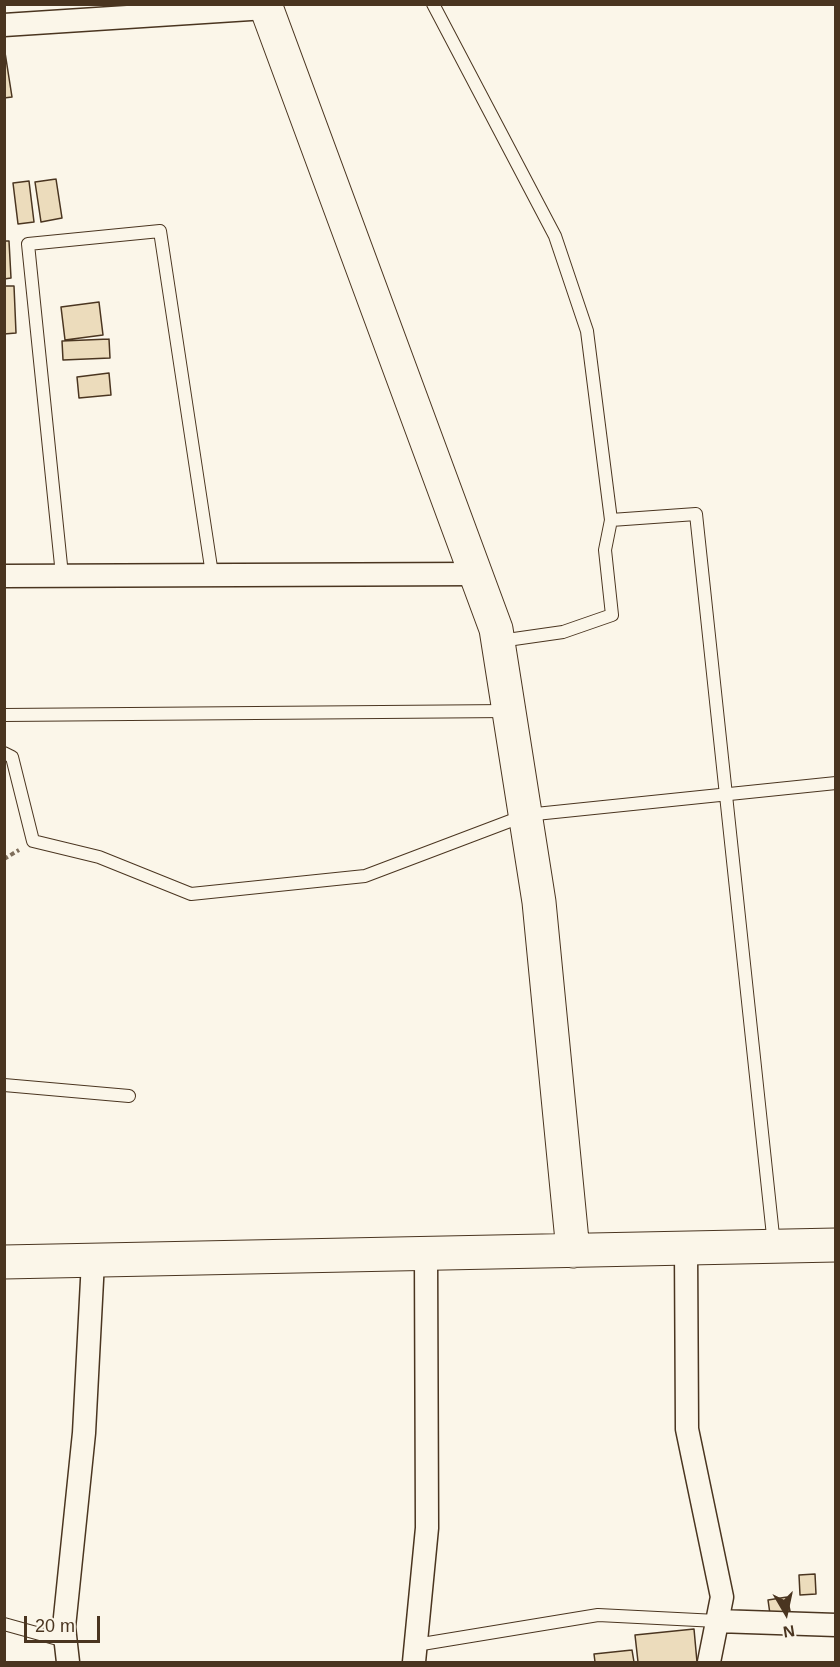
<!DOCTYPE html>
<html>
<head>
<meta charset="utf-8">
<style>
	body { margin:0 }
	#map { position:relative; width:840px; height:1667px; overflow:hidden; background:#fbf6e9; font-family:Helvetica,sans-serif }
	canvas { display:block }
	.frame { position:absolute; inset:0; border:6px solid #4a3520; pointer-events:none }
	.north { position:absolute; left:756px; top:1583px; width:60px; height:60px; -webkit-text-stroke:4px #fbf6e9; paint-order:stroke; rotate:171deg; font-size:16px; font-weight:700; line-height:24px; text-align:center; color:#4a3520 }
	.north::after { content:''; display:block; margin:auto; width:21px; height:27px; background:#4a3520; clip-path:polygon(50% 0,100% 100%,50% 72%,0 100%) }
	.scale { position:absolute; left:24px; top:1616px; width:76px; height:27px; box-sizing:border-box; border:3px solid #4a3520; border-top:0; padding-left:8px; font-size:18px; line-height:21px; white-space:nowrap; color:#4a3520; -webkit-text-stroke:4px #fbf6e9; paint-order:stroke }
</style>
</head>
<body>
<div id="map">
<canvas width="840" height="1667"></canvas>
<div class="frame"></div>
<div class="north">N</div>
<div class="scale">20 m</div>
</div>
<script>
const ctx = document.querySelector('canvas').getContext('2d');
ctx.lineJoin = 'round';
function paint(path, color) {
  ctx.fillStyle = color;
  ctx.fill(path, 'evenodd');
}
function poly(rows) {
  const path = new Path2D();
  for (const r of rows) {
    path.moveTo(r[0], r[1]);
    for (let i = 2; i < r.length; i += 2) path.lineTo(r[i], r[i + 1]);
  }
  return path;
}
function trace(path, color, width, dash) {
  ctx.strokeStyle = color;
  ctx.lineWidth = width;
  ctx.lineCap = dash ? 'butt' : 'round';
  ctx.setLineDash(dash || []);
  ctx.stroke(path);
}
const building = poly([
	[4,46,12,97,4,98,4,46],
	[56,179,62,218,41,222,35,182,56,179],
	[29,181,34,222,18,224,13,183,29,181],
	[4,241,9,241,11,278,4,279,4,241],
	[4,286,14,286,16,333,4,334,4,286],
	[99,302,103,335,65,340,61,307,99,302],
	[109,339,110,358,63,360,62,341,109,339],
	[109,373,111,395,79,398,77,377,109,373],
	[815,1574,816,1594,800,1595,799,1575,815,1574],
	[787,1597,790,1611,770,1614,768,1600,787,1597],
	[694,1629,697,1662,638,1662,635,1635,694,1629],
	[632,1650,634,1662,595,1662,594,1654,632,1650]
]);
paint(building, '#ecdcbc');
trace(building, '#4a3520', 1.5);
const lane = poly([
	[433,4,555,236,587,331,611,520,696,514,774,1245],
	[62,575,28,244,160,231,212,574],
	[500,641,563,632,612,615,605,550,611,520],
	[4,715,508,711],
	[4,753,12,757,33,841,99,857,191,894,365,876,526,815,836,783],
	[4,1085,129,1096],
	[4,1624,65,1641],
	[416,1645,598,1615,717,1621]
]);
const street = poly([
	[4,25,266,8],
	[4,576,476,574],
	[686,1248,687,1429,722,1597,709,1662],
	[717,1621,836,1625],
	[68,1662,64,1627,84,1433,93,1261],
	[414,1662,427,1528,426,1254]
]);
const secondary = poly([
	[265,4,496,629,539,902,573,1251],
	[4,1262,836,1245]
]);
trace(lane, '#4a3520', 14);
trace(street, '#4a3520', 25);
trace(secondary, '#4a3520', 35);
trace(poly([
	[4,859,19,850]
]), '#7f6f5c', 4, [4.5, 3]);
trace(lane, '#fbf6e9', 12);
trace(street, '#fbf6e9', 22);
trace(secondary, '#fbf6e9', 33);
</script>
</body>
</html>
